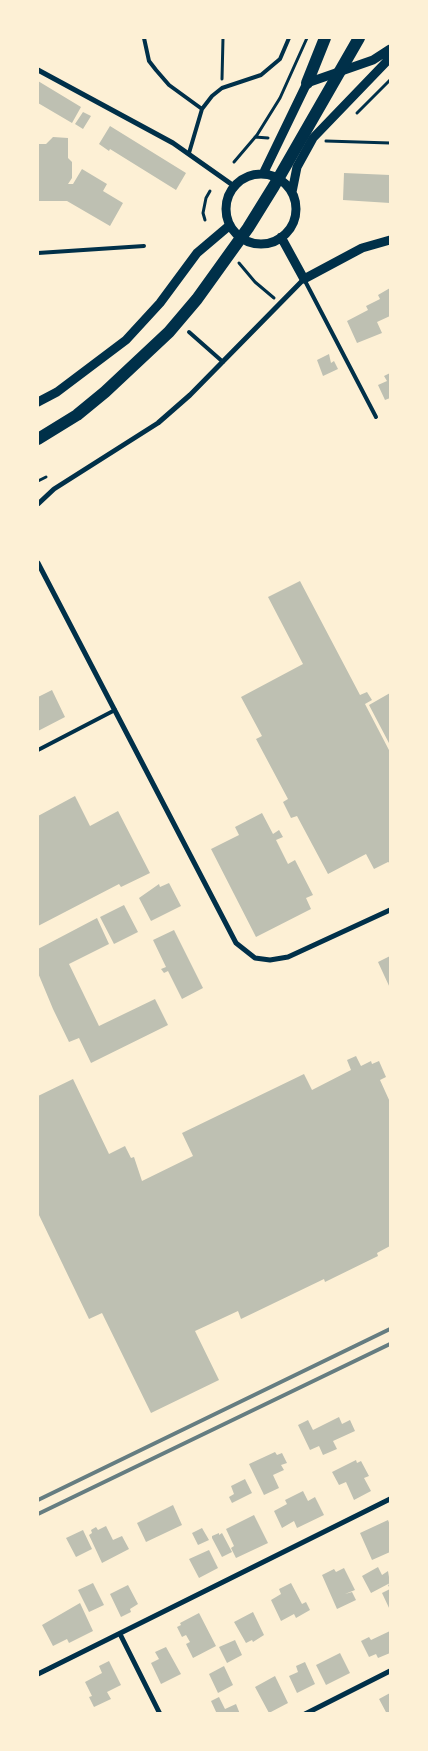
<!DOCTYPE html>
<html>
<head>
<meta charset="utf-8">
<style>
	body { margin:0 }
	#map { position:relative; width:428px; height:1751px; overflow:hidden; background:#fdf0d5; font-family:"IBM Plex Sans",sans-serif }
	canvas { display:block }
	.frame { position:absolute; inset:0; border:39px solid #fdf0d5; pointer-events:none }
</style>
</head>
<body>
<div id="map">
<canvas width="428" height="1751"></canvas>
<div class="frame"></div>
</div>
<script>
const ctx = document.querySelector('canvas').getContext('2d');
ctx.lineJoin = 'round';
function paint(path, color) {
  ctx.fillStyle = color;
  ctx.fill(path, 'evenodd');
}
function poly(rows) {
  const path = new Path2D();
  for (const r of rows) {
    if (r.length === 3) {
      path.moveTo(r[0] + r[2], r[1]);
      path.arc(r[0], r[1], r[2], 0, 2 * Math.PI);
      continue;
    }
    path.moveTo(r[0], r[1]);
    for (let i = 2; i < r.length; i += 2) path.lineTo(r[i], r[i + 1]);
  }
  return path;
}
function trace(path, color, width, dash) {
  ctx.strokeStyle = color;
  ctx.lineWidth = width;
  ctx.lineCap = dash ? 'butt' : 'round';
  ctx.setLineDash(dash || []);
  ctx.stroke(path);
}
paint(poly([
	[38,81,81,107,72,123,38,103],
	[83,112,91,116,83,129,75,124],
	[110,126,186,173,176,190,110,149,109,151,99,144],
	[53,137,68,138,68,158,72,162,72,178,68,184,73,184,82,169,107,184,103,191,123,203,110,226,67,201,38,201,38,144,46,144],
	[344,173,390,175,390,203,343,200],
	[390,288,390,316,377,322,382,333,357,343,347,321,368,310,366,306,380,299,378,295],
	[329,354,331,363,334,361,338,369,323,376,317,360],
	[390,373,390,398,385,400,378,385,387,381,384,376],
	[300,581,360,695,367,692,372,700,365,704,390,752,390,863,388,862,374,869,366,854,328,874,297,816,291,818,283,802,288,799,256,739,262,736,241,697,303,664,268,597],
	[52,690,65,717,38,731,38,697],
	[390,693,390,745,369,705],
	[75,796,90,826,118,811,150,873,121,887,119,884,38,926,38,816],
	[262,813,273,834,279,830,283,837,276,840,288,864,295,860,313,895,306,898,311,909,256,937,211,849,239,835,235,827],
	[169,883,181,906,151,921,139,898,159,884,160,887],
	[124,905,138,932,114,944,100,917],
	[97,918,109,944,69,964,99,1026,155,999,168,1025,91,1063,79,1038,69,1042,53,1009,38,973,38,949],
	[174,930,203,988,182,999,168,971,164,973,161,969,166,967,153,940],
	[390,956,390,988,378,962],
	[356,1056,361,1066,371,1061,372,1064,379,1061,386,1077,380,1080,390,1102,390,1246,377,1253,378,1256,325,1282,324,1279,241,1319,238,1311,195,1331,219,1380,151,1413,102,1313,89,1319,38,1213,38,1096,73,1079,109,1154,125,1146,131,1158,134,1157,142,1181,193,1156,182,1133,304,1074,312,1090,351,1070,347,1060],
	[339,1417,342,1424,350,1420,355,1431,333,1441,337,1449,323,1455,319,1446,310,1450,298,1425,308,1420,313,1430],
	[275,1452,277,1455,282,1453,287,1463,281,1465,284,1470,273,1475,279,1488,264,1495,249,1464],
	[356,1460,357,1463,361,1461,369,1476,364,1478,371,1491,354,1500,346,1482,339,1485,332,1472],
	[245,1479,252,1493,232,1503,229,1497,234,1494,231,1486],
	[303,1491,308,1501,315,1497,324,1515,297,1528,294,1521,282,1528,274,1511,287,1504,285,1500],
	[173,1505,182,1525,146,1542,137,1523],
	[254,1515,268,1543,236,1558,231,1548,234,1546,226,1529],
	[388,1520,390,1525,390,1552,372,1560,360,1533],
	[106,1526,113,1540,122,1536,129,1549,102,1563,89,1535,92,1533,91,1530,96,1527,98,1530],
	[202,1528,209,1540,198,1545,192,1533],
	[83,1530,92,1549,76,1557,66,1538],
	[219,1533,219,1535,222,1533,232,1552,222,1557,212,1538,212,1536],
	[209,1550,218,1568,199,1578,189,1559],
	[378,1567,382,1575,388,1571,390,1583,371,1593,362,1576],
	[344,1568,355,1590,345,1594,352,1592,356,1600,337,1609,322,1575,334,1569,336,1572],
	[93,1583,104,1605,89,1612,78,1590],
	[291,1583,302,1604,306,1602,310,1610,296,1618,294,1614,281,1621,271,1600,281,1594,279,1589],
	[390,1584,390,1610,382,1593,390,1589,388,1585],
	[128,1585,138,1604,130,1609,131,1612,121,1617,110,1594],
	[80,1603,93,1631,69,1643,67,1639,53,1646,42,1625],
	[253,1612,264,1635,253,1642,252,1640,246,1643,234,1622],
	[199,1613,216,1646,193,1658,186,1644,190,1642,186,1635,182,1637,177,1627,181,1625,180,1623],
	[390,1631,390,1653,378,1658,376,1654,369,1657,361,1641,369,1637,371,1640],
	[235,1640,242,1655,227,1663,219,1647],
	[166,1647,181,1674,161,1684,151,1663,159,1659,155,1652],
	[340,1653,350,1673,326,1685,316,1665],
	[109,1661,121,1685,107,1692,111,1699,94,1707,89,1697,92,1696,85,1682,102,1673,99,1666],
	[305,1662,315,1684,297,1693,289,1676,298,1672,296,1666],
	[224,1666,233,1685,218,1693,209,1674],
	[275,1676,288,1703,269,1713,255,1687],
	[390,1693,390,1713,387,1714,379,1699],
	[219,1697,225,1709,236,1704,240,1714,217,1714,211,1701]
]), '#bec0b2');
trace(poly([
	[222,79,223,38],
	[357,113,390,80],
	[255,137,268,138],
	[326,141,390,143],
	[234,162,257,135,280,98,307,38],
	[205,220,203,213,206,198,210,191],
	[239,263,255,282,274,298],
	[38,481,46,477]
]), '#003049', 3);
trace(poly([
	[144,38,149,61,156,70,169,85,202,109],
	[189,153,202,109,212,96,222,88,261,75,280,59,289,38],
	[38,253,144,246],
	[304,279,376,417],
	[189,332,223,362],
	[38,750,115,710]
]), '#003049', 4);
trace(poly([
	[38,70,173,143,234,186],
	[38,504,54,489,158,423,190,395,304,279],
	[38,563,236,943,255,958,270,960,288,957,390,910],
	[120,1634,160,1714],
	[38,1674,390,1499],
	[305,1714,390,1671]
]), '#003049', 5);
trace(poly([
	[263,174,307,83,373,60,390,49],
	[261,209,35],
	[292,192,297,167,313,138,390,58],
	[281,237,304,279,362,248,390,240],
	[38,402,57,392,126,340,160,303,197,253,230,225]
]), '#003049', 9);
trace(poly([
	[307,83,325,38],
	[38,439,77,415,105,392,169,332,197,299,248,228,274,186,359,38]
]), '#003049', 12);
trace(poly([
	[38,1500,390,1329],
	[38,1514,390,1344]
]), '#657d81', 4);
</script>
</body>
</html>
